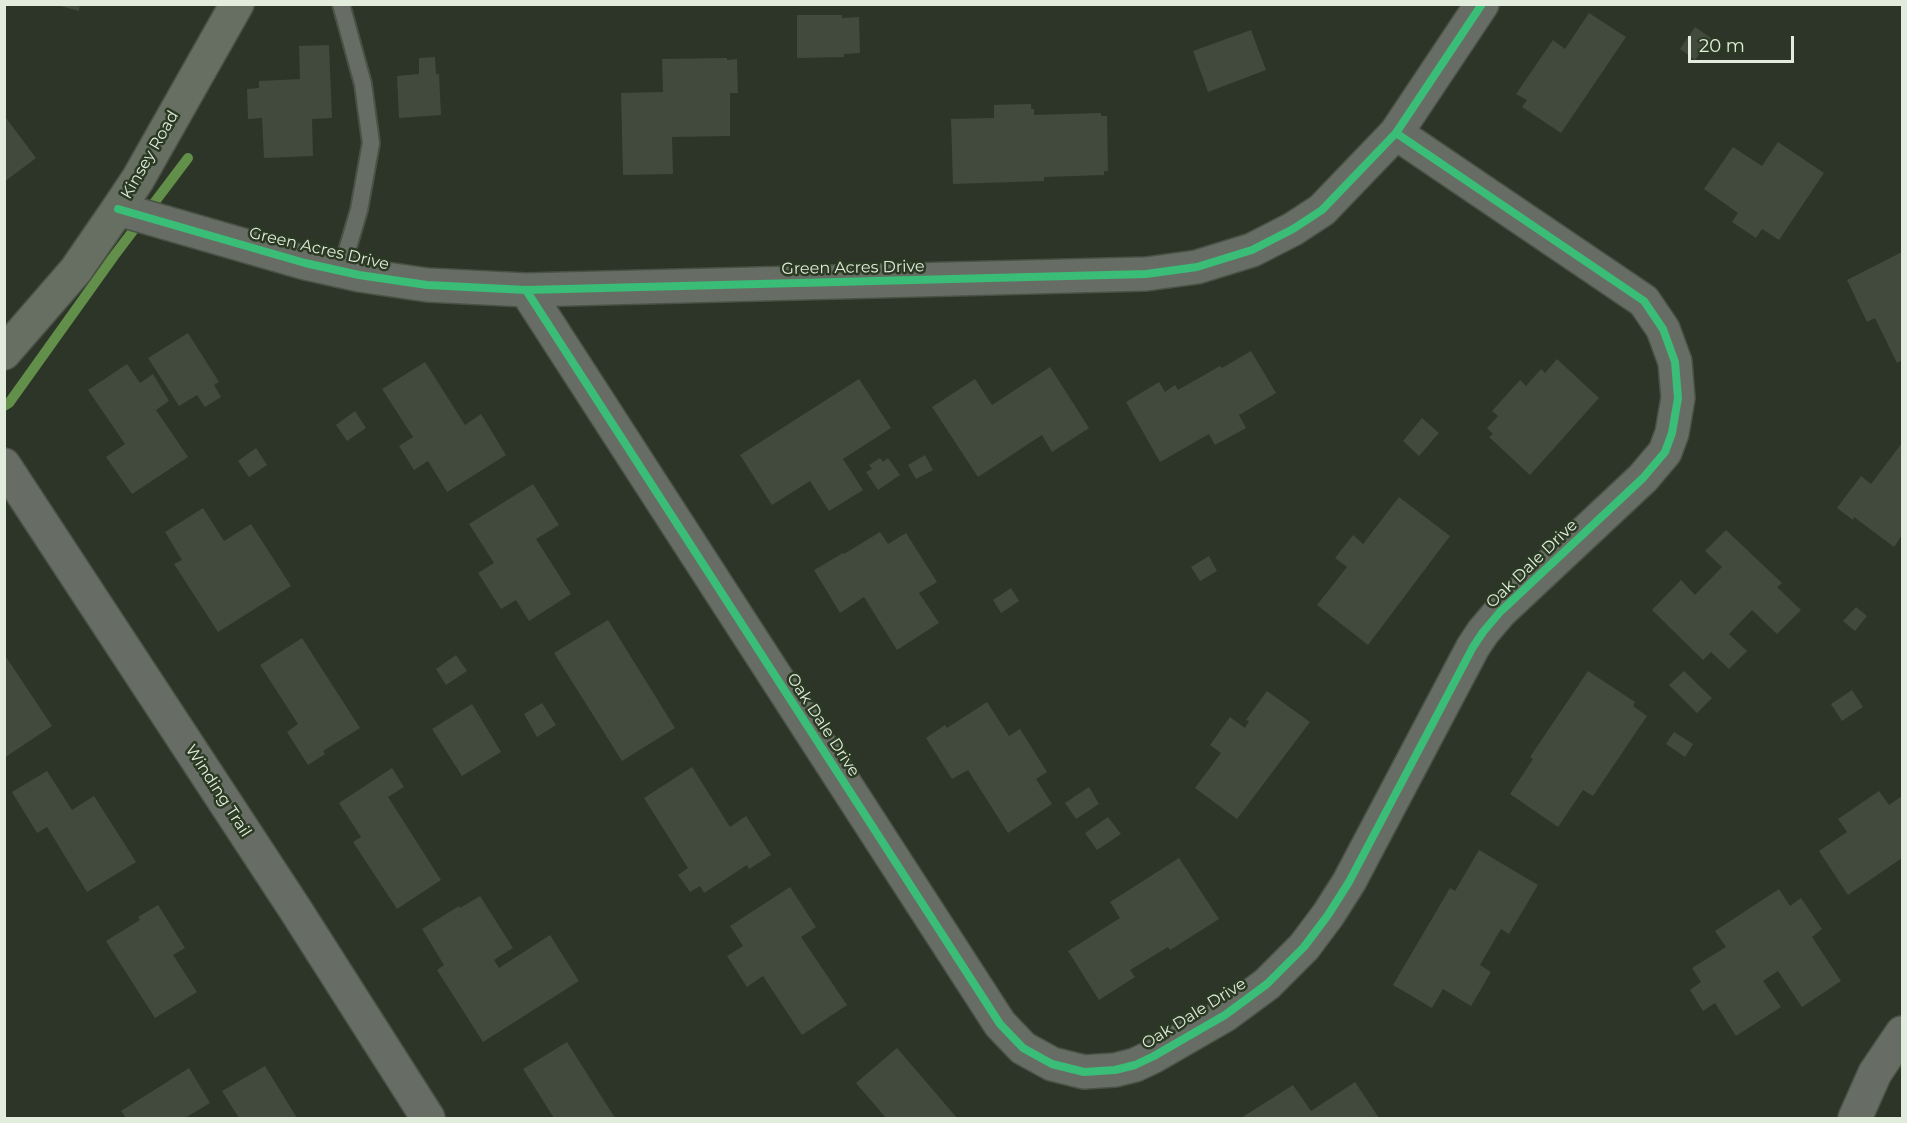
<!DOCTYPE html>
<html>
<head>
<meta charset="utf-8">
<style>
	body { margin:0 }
	#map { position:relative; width:1907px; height:1123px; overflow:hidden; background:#2c3528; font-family:Montserrat,sans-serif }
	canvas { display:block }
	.frame { position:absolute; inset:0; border:6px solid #e2ecdd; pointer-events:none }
	.scale { position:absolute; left:1688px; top:36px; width:106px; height:27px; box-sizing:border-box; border:3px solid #e2ecdd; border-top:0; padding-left:8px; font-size:18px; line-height:21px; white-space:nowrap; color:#e2ecdd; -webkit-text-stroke:4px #2a3a23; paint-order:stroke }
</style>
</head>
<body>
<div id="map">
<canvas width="1907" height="1123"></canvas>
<div class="frame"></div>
<div class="scale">20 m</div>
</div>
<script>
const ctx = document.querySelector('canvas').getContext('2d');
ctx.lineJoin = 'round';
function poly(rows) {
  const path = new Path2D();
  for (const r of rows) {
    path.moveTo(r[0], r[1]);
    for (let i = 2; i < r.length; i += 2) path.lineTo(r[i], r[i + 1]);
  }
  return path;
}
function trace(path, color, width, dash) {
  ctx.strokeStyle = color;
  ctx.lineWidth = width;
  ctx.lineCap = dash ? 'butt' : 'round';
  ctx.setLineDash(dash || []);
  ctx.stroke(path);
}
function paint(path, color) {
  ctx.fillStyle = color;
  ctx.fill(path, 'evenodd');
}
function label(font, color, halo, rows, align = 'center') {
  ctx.font = font + ' Montserrat,sans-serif';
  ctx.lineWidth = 5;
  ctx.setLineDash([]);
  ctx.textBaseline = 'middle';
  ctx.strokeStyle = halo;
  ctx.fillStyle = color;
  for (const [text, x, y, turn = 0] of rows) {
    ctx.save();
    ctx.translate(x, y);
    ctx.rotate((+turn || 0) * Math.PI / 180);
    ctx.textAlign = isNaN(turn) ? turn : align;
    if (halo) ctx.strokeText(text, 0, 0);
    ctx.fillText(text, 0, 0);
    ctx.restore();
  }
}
trace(poly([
	[4,406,9,403,114,256,188,158]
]), '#628f49', 10);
paint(poly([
	[53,4,80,4,79,11],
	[1589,13,1626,37,1561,133,1522,107,1527,100,1516,94,1553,40,1565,49],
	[797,15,842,15,842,18,859,17,860,53,844,54,844,57,797,58],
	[1695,27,1711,38,1695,60,1680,49],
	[1251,30,1266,70,1208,92,1193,51],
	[329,45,332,118,312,119,313,156,264,158,262,118,248,119,247,89,259,88,259,81,300,79,299,46],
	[435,57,436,74,439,74,441,115,399,118,397,76,419,74,419,58],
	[727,58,727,60,737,59,738,93,730,93,730,136,672,137,673,174,623,175,621,93,663,92,662,59],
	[1031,104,1031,109,1034,109,1034,115,1101,113,1101,116,1107,116,1108,171,1104,171,1104,175,1044,177,1044,181,953,184,951,119,994,118,994,105],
	[6,118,36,158,4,182,4,119],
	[1778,142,1824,173,1779,240,1762,229,1756,238,1732,222,1738,213,1704,189,1733,147,1762,166],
	[1902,252,1902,360,1897,363,1875,318,1867,322,1847,280],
	[188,333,219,382,214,385,221,397,205,407,197,395,179,406,148,358],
	[1251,351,1276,393,1239,415,1246,428,1215,445,1209,434,1160,462,1126,402,1159,382,1165,392,1175,385,1178,390,1220,366,1222,368],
	[1557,359,1599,398,1530,475,1489,437,1493,434,1487,428,1498,416,1492,411,1520,380,1526,386,1541,369,1545,373],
	[425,362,465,425,481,414,506,455,447,492,428,461,414,470,399,446,413,437,382,389],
	[127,364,140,383,153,374,169,401,156,410,188,457,132,494,106,457,125,444,88,390],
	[1050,367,1089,428,1052,452,1042,435,978,477,932,407,975,379,992,405],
	[859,379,891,428,843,459,863,490,829,511,810,481,772,505,740,455],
	[355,411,366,428,347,441,336,425],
	[1422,418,1439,433,1419,456,1403,441],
	[1902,443,1902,535,1894,547,1854,517,1853,520,1837,508,1861,476,1871,484],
	[256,448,267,465,249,477,238,461],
	[925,455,933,470,916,479,908,465],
	[880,458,883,462,888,458,900,475,878,490,866,472,872,469,869,465],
	[533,484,559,525,536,539,571,594,529,621,516,600,501,609,478,573,494,563,469,524],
	[1399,497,1450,536,1368,645,1317,605,1347,567,1335,558,1353,535,1363,544],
	[203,508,224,541,251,524,291,586,218,632,174,564,182,560,165,532],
	[1726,530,1782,583,1777,587,1801,610,1777,634,1752,610,1729,634,1747,651,1729,669,1711,652,1703,660,1652,610,1681,580,1695,595,1722,567,1705,551],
	[880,532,888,544,906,533,937,582,919,593,939,623,897,650,864,597,840,613,814,570,843,553,844,554],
	[1209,556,1217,571,1200,581,1191,567],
	[1011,588,1019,601,1001,613,993,600],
	[1856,607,1867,616,1855,631,1843,621],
	[608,620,675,728,622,761,554,653],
	[302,638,360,728,323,751,325,754,308,765,287,732,298,724,260,665],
	[4,654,52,726,4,758],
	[456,655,467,671,446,685,436,669],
	[1588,671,1635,702,1633,706,1647,716,1593,796,1583,790,1558,827,1510,794,1533,759,1530,757],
	[1684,671,1712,698,1697,713,1669,685],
	[1852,690,1863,707,1842,721,1831,704],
	[1267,691,1310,722,1237,819,1195,788,1221,753,1210,745,1230,717,1245,728,1249,721,1246,720],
	[987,702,1009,736,1020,729,1047,772,1036,779,1052,804,1008,833,968,770,952,779,926,738,945,725,947,728],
	[542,703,556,725,537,737,524,714],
	[472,704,501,752,462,776,432,729],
	[1674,732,1693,744,1685,757,1666,744],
	[692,767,730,827,746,816,771,855,749,869,747,865,704,893,700,886,690,892,678,875,688,868,644,798],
	[392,768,404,787,388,797,441,880,397,909,353,842,361,837,339,803],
	[47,771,72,810,94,796,136,862,87,892,47,827,37,833,12,792],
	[1089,787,1099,804,1076,819,1065,803],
	[1879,791,1889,805,1902,796,1902,858,1848,895,1819,851,1847,832,1838,819],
	[1108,817,1121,834,1097,850,1085,833],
	[1479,850,1538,885,1509,934,1501,929,1480,965,1491,972,1471,1006,1443,989,1432,1008,1393,985,1450,888,1455,891],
	[1179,858,1219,919,1170,950,1168,947,1130,970,1135,977,1099,1000,1068,951,1120,918,1110,902],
	[790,887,816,927,801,937,847,1005,802,1035,763,976,747,987,727,956,743,946,730,926],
	[1779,889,1790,906,1801,898,1822,929,1812,937,1841,981,1802,1007,1778,971,1763,981,1781,1007,1736,1036,1715,1003,1703,1011,1690,990,1701,982,1692,968,1726,947,1715,931],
	[480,896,513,948,494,960,499,968,550,935,579,981,483,1042,437,970,444,965,422,929,459,906,460,908],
	[158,905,185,948,173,955,197,992,155,1018,106,941,140,920,138,917],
	[567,1042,615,1118,554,1118,523,1069],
	[897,1048,957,1118,886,1118,856,1083],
	[265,1066,297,1118,239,1118,222,1091],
	[189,1068,210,1103,185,1118,126,1118,121,1111],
	[1355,1082,1379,1118,1241,1118,1293,1085,1311,1111]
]), '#424a3e');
const lane = poly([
	[341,271,359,210,371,143,363,84,341,4]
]);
const street = poly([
	[118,209,305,263,359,275,427,285,526,290,1146,274,1197,267,1252,250,1293,229,1322,210,1396,133,1482,4],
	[526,290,1000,1024,1023,1048,1052,1064,1084,1072,1115,1070,1135,1065,1154,1056,1225,1015,1267,984,1304,947,1328,915,1349,882,1473,647,1483,632,1500,612,1643,478,1665,452,1672,433,1678,398,1675,362,1663,329,1644,301,1396,133],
	[4,465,295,909,428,1118],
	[1855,1118,1875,1073,1902,1033]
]);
const secondary = poly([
	[4,353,76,270,118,209,138,179,237,4]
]);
trace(lane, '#4a5246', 20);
trace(street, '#4a5246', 36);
trace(secondary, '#4a5246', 36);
trace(lane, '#676d64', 16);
trace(street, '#676d64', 33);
trace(secondary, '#666f61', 33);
trace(poly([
	[118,209,305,263,359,275,427,285,526,290,1146,274,1197,267,1252,250,1293,229,1322,210,1396,133,1482,4],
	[526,290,1000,1024,1023,1048,1052,1064,1084,1072,1115,1070,1135,1065,1154,1056,1225,1015,1267,984,1304,947,1328,915,1349,882,1473,647,1483,632,1500,612,1643,478,1665,452,1672,433,1678,398,1675,362,1663,329,1644,301,1396,133]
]), '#3abd76', 8);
label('16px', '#e2ecdd', '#2a3a23', [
	["Kinsey Road",150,155,-60],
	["Green Acres Drive",319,249,13],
	["Green Acres Drive",853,268,-1],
	["Oak Dale Drive",1532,564,-44],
	["Oak Dale Drive",823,725,57],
	["Winding Trail",218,791,57],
	["Oak Dale Drive",1194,1014,-32]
]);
</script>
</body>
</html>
